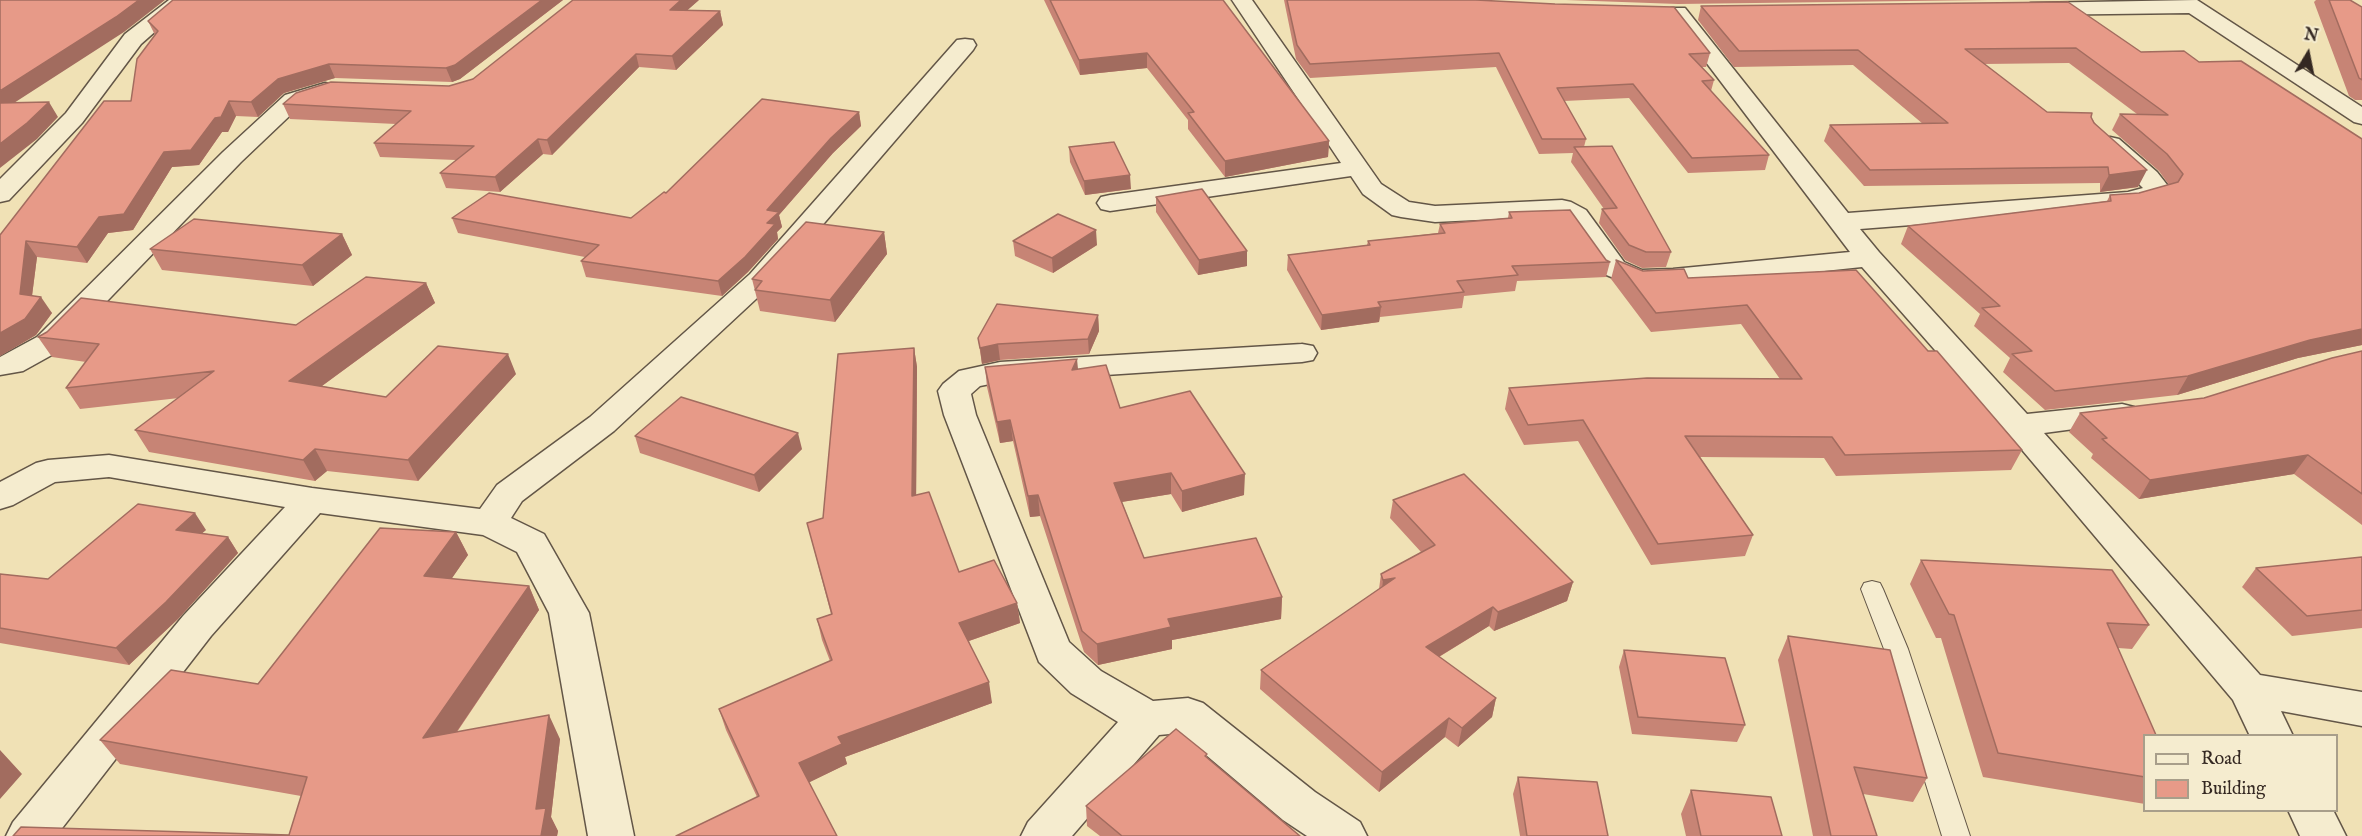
<!DOCTYPE html>
<html>
<head>
<meta charset="utf-8">
<style>
	body { margin:0 }
	#map { position:relative; width:2362px; height:836px; overflow:hidden; background:#f0e1b5; font-family:"IM FELL English",serif }
	canvas { display:block }
	.legend { position:absolute; left:2143px; top:734px; width:195px; height:78px; box-sizing:border-box; background:#f5eccf; border:2px solid #a89e8a; margin:0; padding:8px 10px; list-style:none; font-size:18px; color:#342822 }
	.legend li { display:flex; align-items:center; gap:12px; height:30px }
	.legend b { width:30px; border:2px solid #a89e8a }
	.north { position:absolute; left:2278px; top:24px; width:60px; height:60px; -webkit-text-stroke:4px #f5eccf; paint-order:stroke; rotate:10deg; font-size:16px; font-weight:700; line-height:24px; text-align:center; color:#342822 }
	.north::after { content:''; display:block; margin:auto; width:21px; height:27px; background:#342822; clip-path:polygon(50% 0,100% 100%,50% 72%,0 100%) }
</style>
</head>
<body>
<div id="map">
<canvas width="2362" height="836"></canvas>
<ul class="legend">
<li><b style="height:8px;background:#f5eccf"></b>Road</li>
<li><b style="height:16px;background:#e79a88"></b>Building</li>
</ul>
<div class="north">N</div>
</div>
<script>
const ctx = document.querySelector('canvas').getContext('2d');
ctx.lineJoin = 'round';
function poly(rows) {
  const path = new Path2D();
  for (const r of rows) {
    path.moveTo(r[0], r[1]);
    for (let i = 2; i < r.length; i += 2) path.lineTo(r[i], r[i + 1]);
  }
  return path;
}
function trace(path, color, width, dash) {
  ctx.strokeStyle = color;
  ctx.lineWidth = width;
  ctx.lineCap = dash ? 'butt' : 'round';
  ctx.setLineDash(dash || []);
  ctx.stroke(path);
}
function paint(path, color) {
  ctx.fillStyle = color;
  ctx.fill(path, 'evenodd');
}
const lane = poly([
	[1872,581,1880,583,1883,589,1908,649,1970,836,1942,836,1884,649,1861,589,1864,583,1872,581]
]);
const street = poly([
	[169,0,191,0,141,44,82,123,9,200,0,202,0,179,66,113,125,34,169,0],
	[1232,0,1252,0,1381,184,1409,202,1435,206,1562,200,1571,202,1586,210,1624,262,1642,270,1673,269,1850,252,1671,16,1668,12,1671,8,1685,8,1848,213,2128,192,2143,188,2098,144,2101,139,2110,137,2119,139,2157,172,2172,191,2168,197,2130,208,1860,229,1879,252,2027,414,2122,404,2134,407,2138,414,2134,421,2044,433,2260,675,2362,692,2362,726,2281,711,2293,736,2250,736,2233,700,2007,432,1862,267,1673,287,1638,288,1604,274,1568,222,1557,216,1435,222,1401,217,1392,215,1363,194,1351,176,1110,211,1101,209,1097,203,1101,197,1110,195,1341,163,1232,0],
	[2197,0,2362,107,2362,124,2354,122,2189,13,2031,15,2024,13,2021,9,2024,5,2031,3,2197,0],
	[965,39,973,40,976,45,973,50,770,286,614,431,522,501,511,518,544,534,589,613,634,836,588,836,549,613,517,552,483,535,320,513,211,636,56,836,6,836,13,822,183,616,285,507,109,477,55,482,13,505,0,509,0,482,36,463,48,460,109,455,312,488,480,509,497,485,590,417,750,274,957,40,965,39],
	[325,83,333,85,336,90,333,95,301,105,241,162,59,351,23,371,0,375,0,357,37,337,223,152,285,95,325,83],
	[1302,344,1313,346,1317,353,1313,360,1302,362,1000,382,980,386,971,394,976,415,1069,642,1101,671,1153,701,1188,698,1203,703,1315,792,1360,822,1367,836,1307,836,1283,820,1180,733,1159,735,1072,836,1021,836,1028,822,1118,722,1071,693,1039,662,944,415,938,391,943,384,959,371,1000,362,1302,344],
	[2288,810,2333,810,2346,836,2300,836,2288,810]
]);
trace(lane, '#635647', 2);
trace(street, '#635647', 3);
paint(lane, '#f5eccf');
paint(street, '#f5eccf');
paint(poly([
	[563,0,460,79,452,82,335,78,284,93,258,117,236,116,228,132,222,132,199,165,172,167,133,230,108,233,87,263,37,257,32,296,52,313,36,335,0,356,0,235,131,101,155,35,148,21],
	[699,0,687,10,720,11,723,25,676,70,639,67,552,155,543,154,500,192,446,188,440,173,456,160,380,157,374,143,396,124,290,119,283,104,449,86,473,79],
	[1044,0,1223,0,1329,141,1328,157,1225,177,1188,129,1188,120,1147,68,1080,75],
	[1284,0,1475,0,1710,53,1706,67,1702,67,1714,80,1711,91,1769,155,1765,170,1688,173,1629,98,1564,101,1586,139,1584,147,1671,252,1666,267,1642,268,1625,260,1599,223,1602,209,1604,209,1571,162,1573,153,1539,154,1496,67,1310,78,1296,59],
	[1566,0,1988,0,1678,4],
	[2316,0,2350,0,2362,7,2362,100,2355,100,2349,96,2314,2],
	[1701,6,2141,52,2199,62,2362,139,2362,345,2298,358,2177,395,2045,410,2003,372,2010,358,1974,326,1980,314,1901,244,1908,226,2107,201,2110,195,2139,193,2169,185,2159,171,2112,130,2120,114,2137,114,2069,63,1984,64,2047,112,2091,117,2138,187,2100,192,2100,183,1864,186,1824,141,1830,125,1923,124,1853,65,1734,67,1698,20],
	[859,112,861,126,833,153,779,215,782,227,777,232,778,239,748,272,722,296,586,277,581,261,585,257,458,233,452,218,631,218,666,193],
	[1069,147,1131,189,1085,195,1070,162],
	[1156,197,1247,266,1198,275,1156,212],
	[1509,212,1610,262,1606,277,1517,281,1515,291,1464,296,1462,308,1380,317,1379,322,1321,330,1287,270,1288,255,1367,245,1368,241,1438,233,1440,224,1508,218],
	[884,232,887,254,835,322,760,311,752,279],
	[342,234,352,255,313,286,162,270,150,249],
	[1013,241,1097,245,1053,273,1015,256],
	[1616,260,1643,271,1688,278,1928,351,2022,450,2011,470,1836,476,1824,458,1700,457,1753,535,1745,556,1651,565,1578,441,1524,445,1505,409,1509,388,1780,379,1741,324,1651,332,1611,279],
	[426,283,435,303,322,386,386,397,516,374,418,481,327,471,315,481,149,452,135,430,179,398,80,409,66,388,86,362,52,357,38,337,296,325],
	[1098,315,1099,331,1089,354,1000,360,982,364,978,338],
	[914,348,917,367,916,495,959,572,1017,603,1020,623,969,641,992,703,845,757,847,764,809,782,757,797,726,730,719,709,830,661,822,640,817,619,831,614,807,523,823,518],
	[2362,351,2362,525,2294,474,2139,499,2091,458,2093,454,2069,432,2080,413,2204,398],
	[985,367,1078,369,1120,408,1244,495,1182,512,1171,494,1122,502,1144,558,1282,597,1281,619,1172,640,1172,649,1098,665,1084,652,1040,516,1030,517,1013,441,1000,443,987,387],
	[635,436,802,449,759,492,640,453],
	[1393,500,1573,582,1567,601,1494,631,1489,626,1439,657,1496,698,1492,717,1458,747,1445,737,1379,792,1260,689,1261,670,1379,589,1381,574,1421,552,1390,518],
	[206,530,202,533,228,537,238,553,178,619,129,665,0,643,0,574,48,579],
	[456,532,468,555,451,579,529,586,539,610,457,732,560,739,551,817,558,831,557,836,13,836,289,835,301,796,120,764,100,740,258,684],
	[2362,557,2362,628,2292,636,2242,587,2256,568],
	[1921,560,2149,625,2132,649,2118,648,2145,735,2145,804,1983,777,1941,638,1936,638,1910,584],
	[1788,636,1927,778,1913,802,1863,794,1877,836,1813,836,1778,660],
	[1624,650,1745,725,1737,742,1632,734,1619,667],
	[1207,754,1207,758,1300,836,1100,836,1087,826,1086,806],
	[1518,777,1608,836,1520,836,1513,794],
	[1691,790,1782,836,1686,836,1681,814]
]), '#c78475');
paint(poly([
	[139,0,165,0,124,32,0,112,0,91],
	[542,0,563,0,460,79,452,82,446,68],
	[681,0,699,0,673,23,670,10],
	[720,11,723,25,676,70,672,56],
	[1147,53,1147,68,1080,75,1079,60],
	[636,54,639,67,552,155,547,140],
	[329,64,335,78,284,93,258,117,251,102,278,79],
	[229,101,236,116,228,132,222,132,199,165,172,167,133,230,108,233,87,263,77,247,99,217,164,152,215,118],
	[49,102,58,117,37,139,0,168,0,144],
	[859,112,861,126,833,153,779,215,782,227,777,232,778,239,748,272,722,296,718,281,767,223,767,210,831,138],
	[538,139,543,154,500,192,495,177],
	[1329,141,1328,157,1225,177,1225,161],
	[2147,170,2138,187,2100,192,2109,175],
	[1130,175,1131,189,1085,195,1084,181],
	[1096,230,1097,245,1053,273,1052,258],
	[884,232,887,254,835,322,830,300],
	[342,234,352,255,313,286,302,265],
	[26,241,37,257,30,311,20,294],
	[1247,251,1247,266,1198,275,1199,260],
	[426,283,435,303,300,402,289,381],
	[41,297,52,313,36,335,0,356,0,333],
	[1381,307,1379,322,1321,330,1322,315],
	[1098,315,1099,331,1089,354,1088,339],
	[2362,329,2362,345,2298,358,2177,395,2188,376,2310,340],
	[998,344,1000,360,982,364,980,348],
	[914,348,917,367,916,516,912,496],
	[508,354,516,374,418,481,408,460],
	[1077,359,1079,379,1072,370],
	[1010,420,1013,441,1000,443,997,422],
	[798,433,802,449,759,492,754,475],
	[315,449,327,471,315,481,303,460],
	[2308,455,2294,474,2139,499,2150,480],
	[1171,473,1171,494,1115,503,1114,483],
	[1245,474,1244,495,1182,512,1182,491],
	[1038,495,1040,516,1030,517,1028,496],
	[195,513,206,530,187,546,176,530],
	[456,532,468,555,437,600,424,576],
	[228,537,238,553,178,619,129,665,116,648],
	[1395,578,1381,599,1383,580],
	[1573,582,1567,601,1494,631,1498,612],
	[529,586,539,610,436,762,423,738],
	[1282,597,1281,619,1172,640,1172,649,1098,665,1097,644,1168,619],
	[1017,603,1020,623,963,643,959,623],
	[1493,607,1489,626,1422,667,1426,647],
	[989,682,992,703,845,757,847,764,806,784,799,763,838,737],
	[1496,698,1492,717,1458,747,1462,728],
	[549,715,560,739,551,817,558,831,557,836,541,836,536,809],
	[1449,718,1445,737,1379,792,1382,772],
	[0,750,22,774,0,799]
]), '#a26c5f');
const building = poly([
	[0,0,139,0,116,17,0,91,0,0],
	[173,0,542,0,455,65,446,68,329,64,278,79,251,102,229,101,221,117,215,118,191,150,164,152,124,214,99,217,77,247,26,241,20,294,41,297,25,319,0,333,0,235,104,101,131,101,137,59,158,31,148,21,173,0],
	[573,0,681,0,670,10,720,11,672,56,636,54,547,140,538,139,495,177,440,173,474,146,374,143,411,111,283,104,296,93,331,82,449,86,473,79,573,0],
	[1050,0,1223,0,1329,141,1225,161,1188,113,1194,112,1147,53,1079,60,1050,0],
	[1287,0,1476,0,1555,4,1674,7,1710,53,1689,54,1714,80,1702,81,1769,155,1692,158,1633,84,1557,88,1586,139,1542,139,1499,53,1310,64,1297,45,1287,0],
	[2329,0,2350,0,2362,7,2362,80,2359,78,2329,0],
	[2068,2,2141,52,2184,51,2199,62,2241,61,2362,139,2362,329,2310,340,2188,376,2055,391,2012,354,2032,351,1982,308,2000,306,1908,226,2111,201,2110,195,2139,193,2178,182,2183,174,2167,154,2120,114,2168,115,2076,48,1965,49,2047,112,2092,113,2091,117,2094,123,2147,170,2109,175,2108,167,1870,170,1830,125,1948,123,1858,50,1739,51,1701,6,2068,2],
	[762,99,859,112,831,138,767,210,779,212,767,223,775,224,745,257,718,281,581,261,599,245,452,218,489,193,631,218,664,192,666,193,762,99],
	[49,102,27,123,0,144,0,103,49,102],
	[1114,142,1130,175,1084,181,1069,147,1114,142],
	[1612,146,1671,252,1646,252,1629,245,1602,209,1617,208,1574,147,1612,146],
	[1202,189,1247,251,1199,260,1156,197,1202,189],
	[1570,210,1606,260,1610,262,1512,266,1518,275,1457,281,1464,292,1378,302,1381,307,1322,315,1288,255,1370,245,1368,241,1445,233,1440,224,1512,218,1509,212,1570,210],
	[1058,214,1096,230,1052,258,1013,241,1058,214],
	[194,219,342,234,302,265,150,249,194,219],
	[806,222,884,232,830,300,755,290,762,281,752,279,806,222],
	[1616,260,1643,271,1684,269,1688,278,1856,270,1928,351,1937,351,2022,450,1845,455,1832,437,1685,436,1753,535,1658,544,1583,420,1528,425,1509,388,1647,378,1802,379,1747,305,1656,313,1616,260],
	[366,277,426,283,289,381,386,397,438,346,508,354,408,460,315,449,303,460,135,430,214,371,66,388,99,344,38,337,47,332,81,298,296,325,366,277],
	[997,304,1098,315,1088,339,998,344,980,348,978,338,997,304],
	[914,348,912,496,929,492,959,572,994,560,1017,603,959,623,989,682,838,737,842,744,799,763,837,836,676,836,759,796,719,709,832,660,817,619,832,614,807,523,823,518,838,354,914,348],
	[2362,351,2362,494,2308,455,2150,480,2102,439,2107,438,2080,413,2204,398,2332,358,2362,351],
	[1077,359,1072,370,1106,365,1120,408,1190,391,1245,474,1182,491,1171,473,1114,483,1144,558,1256,538,1282,597,1168,619,1171,627,1097,644,1082,631,1038,495,1028,496,1010,420,997,422,985,367,1077,359],
	[681,397,798,433,754,475,635,436,681,397],
	[1464,474,1573,582,1498,612,1493,607,1426,647,1496,698,1462,728,1449,718,1382,772,1261,670,1395,578,1383,580,1381,574,1435,545,1393,500,1464,474],
	[138,504,195,513,176,530,228,537,166,602,116,648,0,628,0,574,48,579,138,504],
	[380,528,456,532,424,576,529,586,423,738,549,715,536,809,546,808,541,836,13,836,21,827,289,835,307,777,100,740,171,670,258,684,380,528],
	[2362,557,2362,610,2307,616,2256,568,2362,557],
	[1921,560,2112,570,2149,625,2107,623,2156,735,2145,735,2145,777,1998,753,1954,615,1949,614,1921,560],
	[1788,636,1890,650,1927,778,1854,767,1877,836,1831,836,1788,636],
	[1624,650,1725,658,1745,725,1638,717,1624,650],
	[1176,729,1207,754,1205,756,1300,836,1122,836,1086,806,1176,729],
	[1518,777,1597,782,1608,836,1527,836,1518,777],
	[1691,790,1771,797,1782,836,1701,836,1691,790]
]);
paint(building, '#e79a88');
trace(building, '#a26c5f', 1.5);
</script>
</body>
</html>
